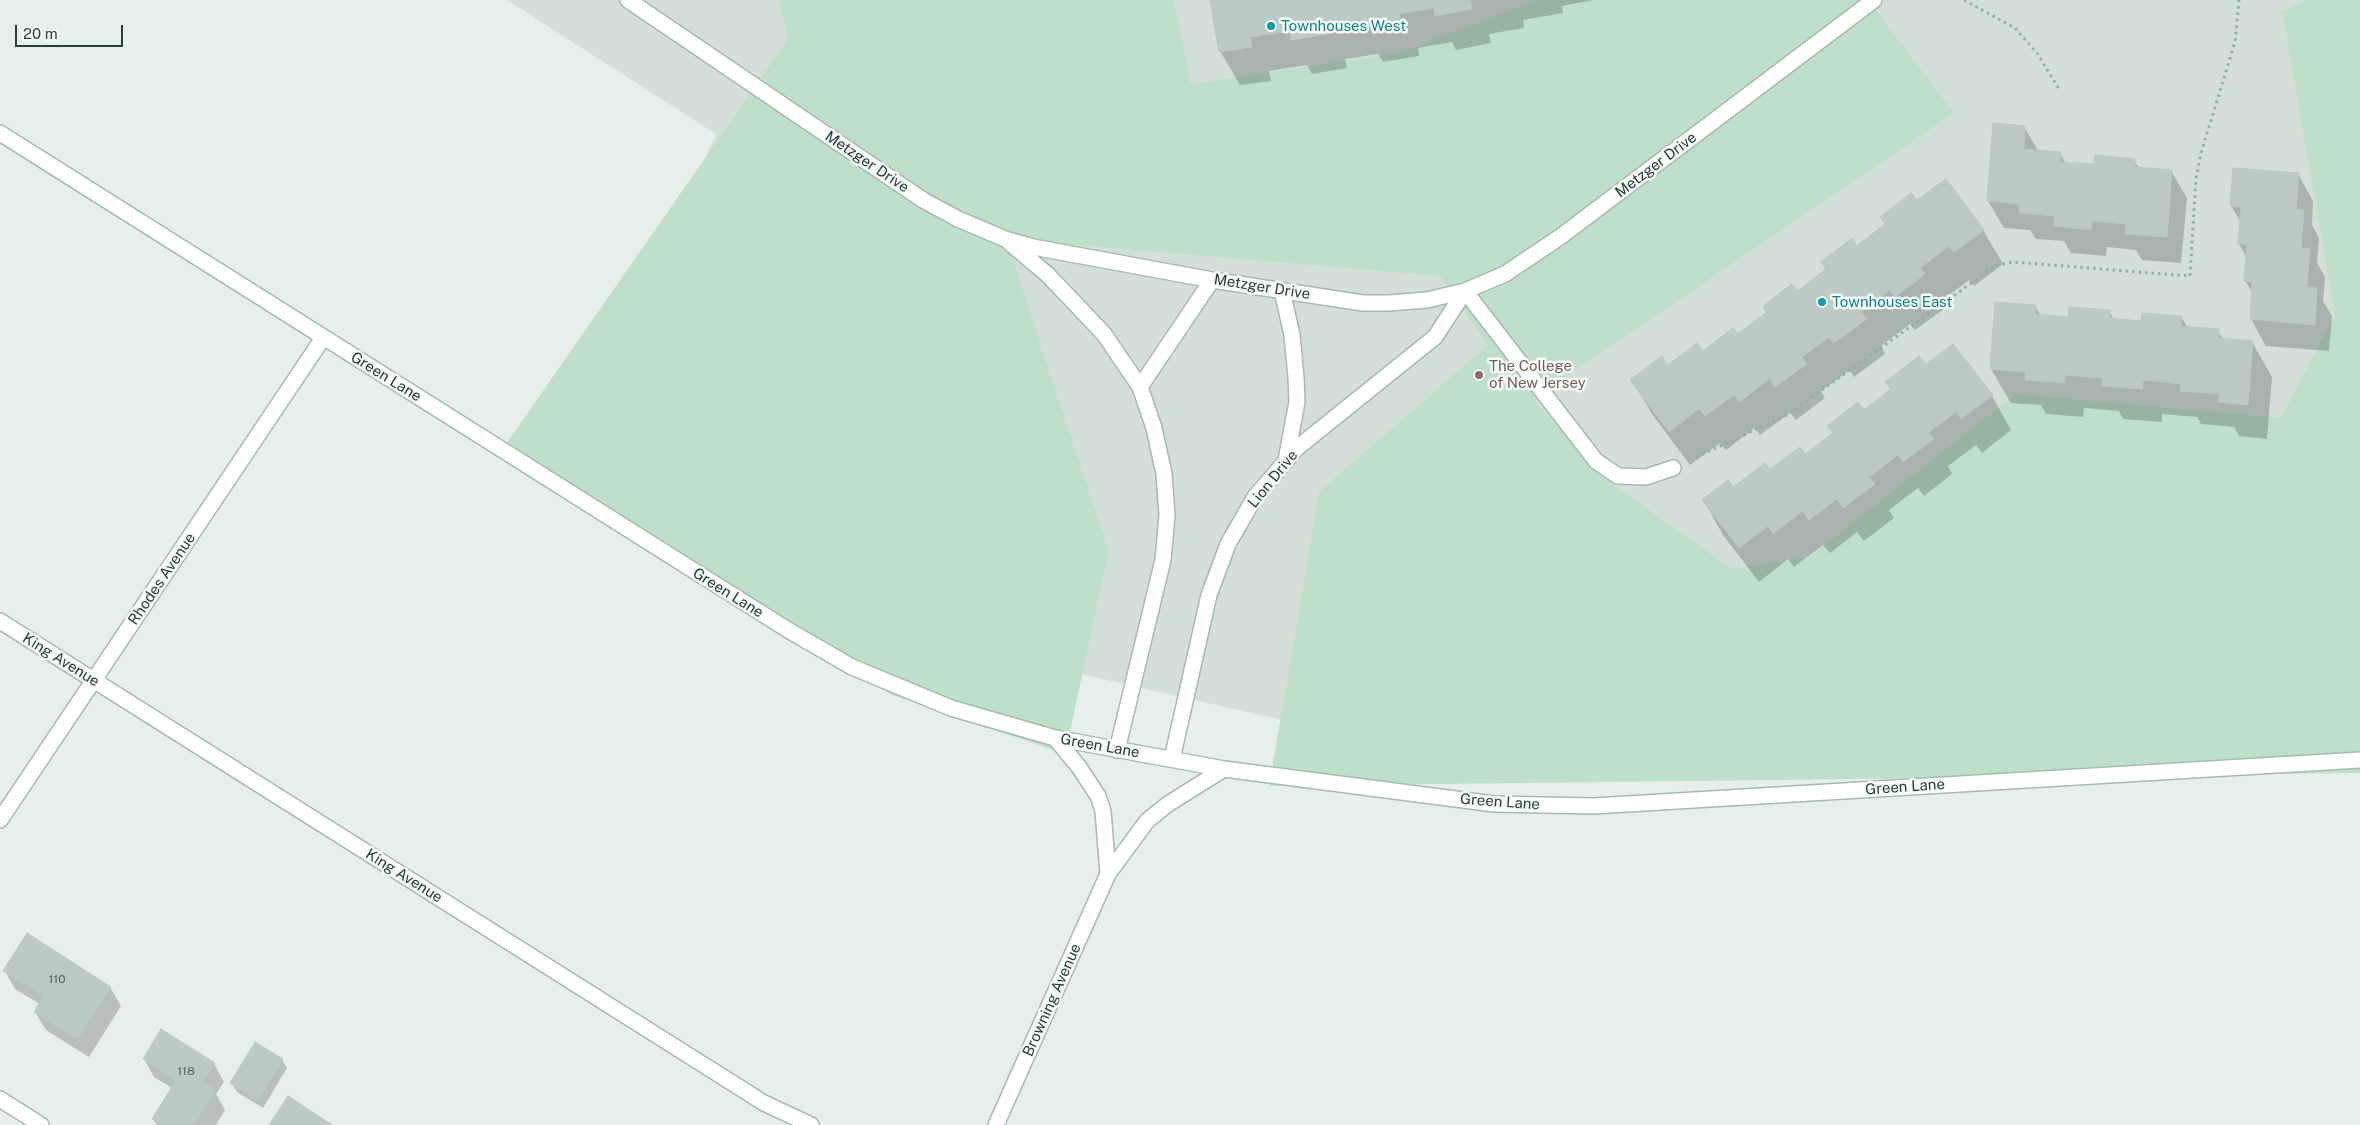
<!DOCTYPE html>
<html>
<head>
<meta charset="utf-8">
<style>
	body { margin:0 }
	#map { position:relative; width:2360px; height:1125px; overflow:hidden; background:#e6efeb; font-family:"Public Sans",sans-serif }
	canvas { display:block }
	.scale { position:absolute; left:15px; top:25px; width:108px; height:22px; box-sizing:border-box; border:2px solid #24423a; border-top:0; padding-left:6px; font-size:15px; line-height:18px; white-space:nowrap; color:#24423a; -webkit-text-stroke:4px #f7fbf9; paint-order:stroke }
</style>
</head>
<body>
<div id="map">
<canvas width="2360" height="1125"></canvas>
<div class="scale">20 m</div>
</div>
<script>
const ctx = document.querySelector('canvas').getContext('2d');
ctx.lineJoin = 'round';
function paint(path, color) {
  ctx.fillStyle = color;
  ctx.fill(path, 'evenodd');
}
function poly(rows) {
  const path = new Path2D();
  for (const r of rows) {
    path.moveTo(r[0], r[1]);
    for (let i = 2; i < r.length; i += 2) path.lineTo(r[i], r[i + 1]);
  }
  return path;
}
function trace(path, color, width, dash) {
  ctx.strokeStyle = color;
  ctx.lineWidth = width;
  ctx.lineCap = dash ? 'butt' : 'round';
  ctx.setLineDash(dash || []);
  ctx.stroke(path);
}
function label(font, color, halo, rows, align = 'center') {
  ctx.font = font + ' "Public Sans",sans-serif';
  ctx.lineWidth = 5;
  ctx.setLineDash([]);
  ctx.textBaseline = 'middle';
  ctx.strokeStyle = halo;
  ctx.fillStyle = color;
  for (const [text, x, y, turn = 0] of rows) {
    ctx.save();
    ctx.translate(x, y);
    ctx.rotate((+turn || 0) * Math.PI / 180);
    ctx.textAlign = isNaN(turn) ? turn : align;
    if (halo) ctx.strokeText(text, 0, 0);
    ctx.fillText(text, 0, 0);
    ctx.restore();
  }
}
paint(poly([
	[507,0,2360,0,2360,320,2296,670,1365,739,989,653,584,431,716,134]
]), '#d4dfda');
paint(poly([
	[779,0,1174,0,1191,84,1399,53,1537,0,1868,0,1954,113,1533,399,1608,481,1732,569,1810,557,2016,394,2281,418,2335,315,2282,12,2307,0,2360,0,2360,773,1269,786,1319,492,1488,345,1440,276,1006,239,1109,551,1065,754,892,695,497,457,788,39]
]), '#bfe0c8');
paint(poly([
	[1212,0,1594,0,1562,6,1563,13,1523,20,1524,28,1489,34,1491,43,1456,50,1452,42,1418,48,1419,56,1383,62,1378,54,1345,59,1347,68,1312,74,1307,65,1269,71,1271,81,1240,85,1220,51],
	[2024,127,2039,152,2060,153,2066,164,2095,166,2134,160,2139,168,2171,171,2187,198,2181,263,2142,260,2136,250,2107,247,2106,256,2071,253,2064,241,2036,239,2030,230,2004,228,1988,201],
	[2298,174,2313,201,2312,225,2319,238,2317,263,2325,277,2323,301,2332,316,2329,351,2266,346,2251,319,2253,294,2245,280,2247,258,2239,244,2241,222,2231,206],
	[1917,202,1983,230,2003,264,1974,286,1969,280,1940,302,1944,309,1915,330,1910,324,1881,346,1885,354,1854,377,1850,370,1821,391,1825,398,1796,420,1790,413,1760,435,1755,428,1726,450,1720,443,1690,465,1652,414,1632,380,1703,353,1738,336],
	[2035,306,2041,316,2069,318,2109,311,2114,320,2143,322,2181,317,2188,328,2218,331,2223,340,2252,342,2272,377,2267,439,2239,436,2234,427,2201,424,2197,417,2162,414,2162,422,2123,419,2119,411,2084,408,2083,417,2046,414,2041,405,2011,403,1991,369],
	[1926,366,1992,396,2011,430,1982,453,1976,445,1948,466,1952,474,1924,496,1918,488,1889,510,1894,518,1864,541,1857,532,1830,553,1823,545,1794,567,1788,559,1759,582,1723,535,1704,501,1805,456,1834,434,1829,426,1864,411,1891,390,1886,382],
	[5,971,110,987,121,1006,89,1057,46,1030,35,1012,40,1004,15,989],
	[144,1059,214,1064,224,1082,216,1094,225,1110,216,1125,157,1125,153,1119,172,1088,154,1077],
	[282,1060,287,1068,263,1108,237,1092,232,1083]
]), '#0003');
const building = poly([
	[1210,0,1473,0,1470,0,1472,9,1435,16,1434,8,1399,14,1401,22,1362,28,1361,19,1327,25,1328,34,1291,40,1290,31,1250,37,1252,47,1219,52,1210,0],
	[1993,123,2025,126,2024,149,2061,152,2060,162,2094,164,2095,155,2135,159,2135,167,2172,170,2167,237,2125,234,2126,224,2092,221,2091,230,2054,226,2055,216,2019,213,2019,204,1987,201,1993,123],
	[2233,168,2299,173,2296,209,2304,210,2301,248,2310,249,2307,287,2317,288,2315,325,2250,319,2252,282,2244,281,2247,244,2238,244,2241,207,2230,206,2233,168],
	[1946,179,1984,230,1954,252,1949,246,1920,268,1925,274,1895,297,1890,290,1861,312,1867,319,1834,343,1829,337,1802,357,1807,364,1775,387,1769,379,1739,402,1734,395,1705,416,1699,409,1669,432,1630,380,1662,356,1668,365,1697,343,1703,351,1733,328,1738,334,1767,312,1763,306,1792,284,1798,291,1826,269,1821,262,1852,238,1857,246,1885,224,1880,217,1911,193,1917,200,1946,179],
	[1995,302,2036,305,2035,314,2068,317,2069,307,2110,310,2109,318,2141,321,2142,313,2182,316,2181,326,2219,329,2218,338,2253,341,2248,405,2218,402,2219,394,2180,391,2181,384,2143,380,2143,389,2102,386,2103,378,2065,375,2064,383,2025,380,2026,372,1990,369,1995,302],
	[1953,344,1993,395,1961,419,1956,412,1928,433,1934,439,1903,462,1898,455,1869,477,1875,484,1843,508,1837,499,1809,520,1803,511,1773,534,1768,526,1739,548,1702,500,1728,480,1733,487,1765,463,1770,469,1800,447,1805,454,1833,433,1827,426,1858,402,1864,410,1891,389,1885,382,1919,356,1926,364,1953,344],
	[27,933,111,987,78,1039,34,1012,44,996,3,971,27,933],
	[161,1029,215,1063,202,1082,216,1090,194,1125,162,1125,152,1119,176,1080,143,1059,161,1029],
	[255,1042,283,1059,258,1100,230,1083,255,1042],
	[288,1096,332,1125,269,1125,288,1096]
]);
paint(building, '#bbcac4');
trace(building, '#b8c9c2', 1);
const lane = poly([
	[1465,291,1596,461,1618,476,1646,477,1673,468]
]);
const street = poly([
	[628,0,923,200,958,219,1005,239,1033,247,1212,280,1363,303,1389,303,1427,300,1465,291,1505,274,1560,237,1874,0],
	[1010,243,1048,275,1104,334,1140,387,1154,428,1164,474,1167,515,1163,560,1117,750],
	[1282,291,1292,335,1296,377,1297,402,1286,460],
	[1140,387,1212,280],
	[0,621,764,1103,811,1125],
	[1055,738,1079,767,1098,796,1103,811,1108,874],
	[1172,759,1209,595,1228,544,1255,497,1297,448,1435,337,1465,291],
	[0,820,323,338],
	[0,1099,41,1125],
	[996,1125,1108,874,1147,821,1168,804,1224,769]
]);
const secondary = poly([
	[0,133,788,630,852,667,951,708,1055,738,1224,769,1494,804,1594,806,2360,760]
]);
trace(lane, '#a8b8b2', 18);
trace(street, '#a8b8b2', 18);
trace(secondary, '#a4bbb3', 18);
trace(poly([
	[1964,0,2015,28,2037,53,2059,89],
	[1696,457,1787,415,1995,266,2012,262,2190,276,2196,178,2201,153,2235,42,2239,0]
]), '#86b3a5', 3, [2.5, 4]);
trace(lane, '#fff', 15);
trace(street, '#fff', 15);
trace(secondary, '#fff', 15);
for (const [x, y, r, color] of [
	[1271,26,5,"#0f9aa8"],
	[1822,302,5,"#0f9aa8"],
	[1479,375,5,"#8d6e63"]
]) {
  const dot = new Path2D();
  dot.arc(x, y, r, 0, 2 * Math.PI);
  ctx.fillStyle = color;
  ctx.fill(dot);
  trace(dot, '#f7fbf9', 2);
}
label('12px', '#4a645c', null, [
	["110",57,979],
	["118",186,1071]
]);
label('15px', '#0d838f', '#f7fbf9', [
	["Townhouses West",1281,26],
	["Townhouses East",1832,302]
], 'left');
label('15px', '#24423a', '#f7fbf9', [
	["Metzger Drive",867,162,34],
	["Metzger Drive",1656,165,-37],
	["Metzger Drive",1262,287,9],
	["Green Lane",386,377,32],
	["Lion Drive",1273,479,-51],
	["Rhodes Avenue",162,579,-56],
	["Green Lane",728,593,32],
	["King Avenue",61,660,32],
	["Green Lane",1100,746,10],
	["Green Lane",1905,787,-4],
	["Green Lane",1500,802,4],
	["King Avenue",404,876,32],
	["Browning Avenue",1052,1000,-66]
]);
label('15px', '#785e54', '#f7fbf9', [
	["The College",1489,366],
	["of New Jersey",1489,383]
], 'left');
</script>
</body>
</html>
